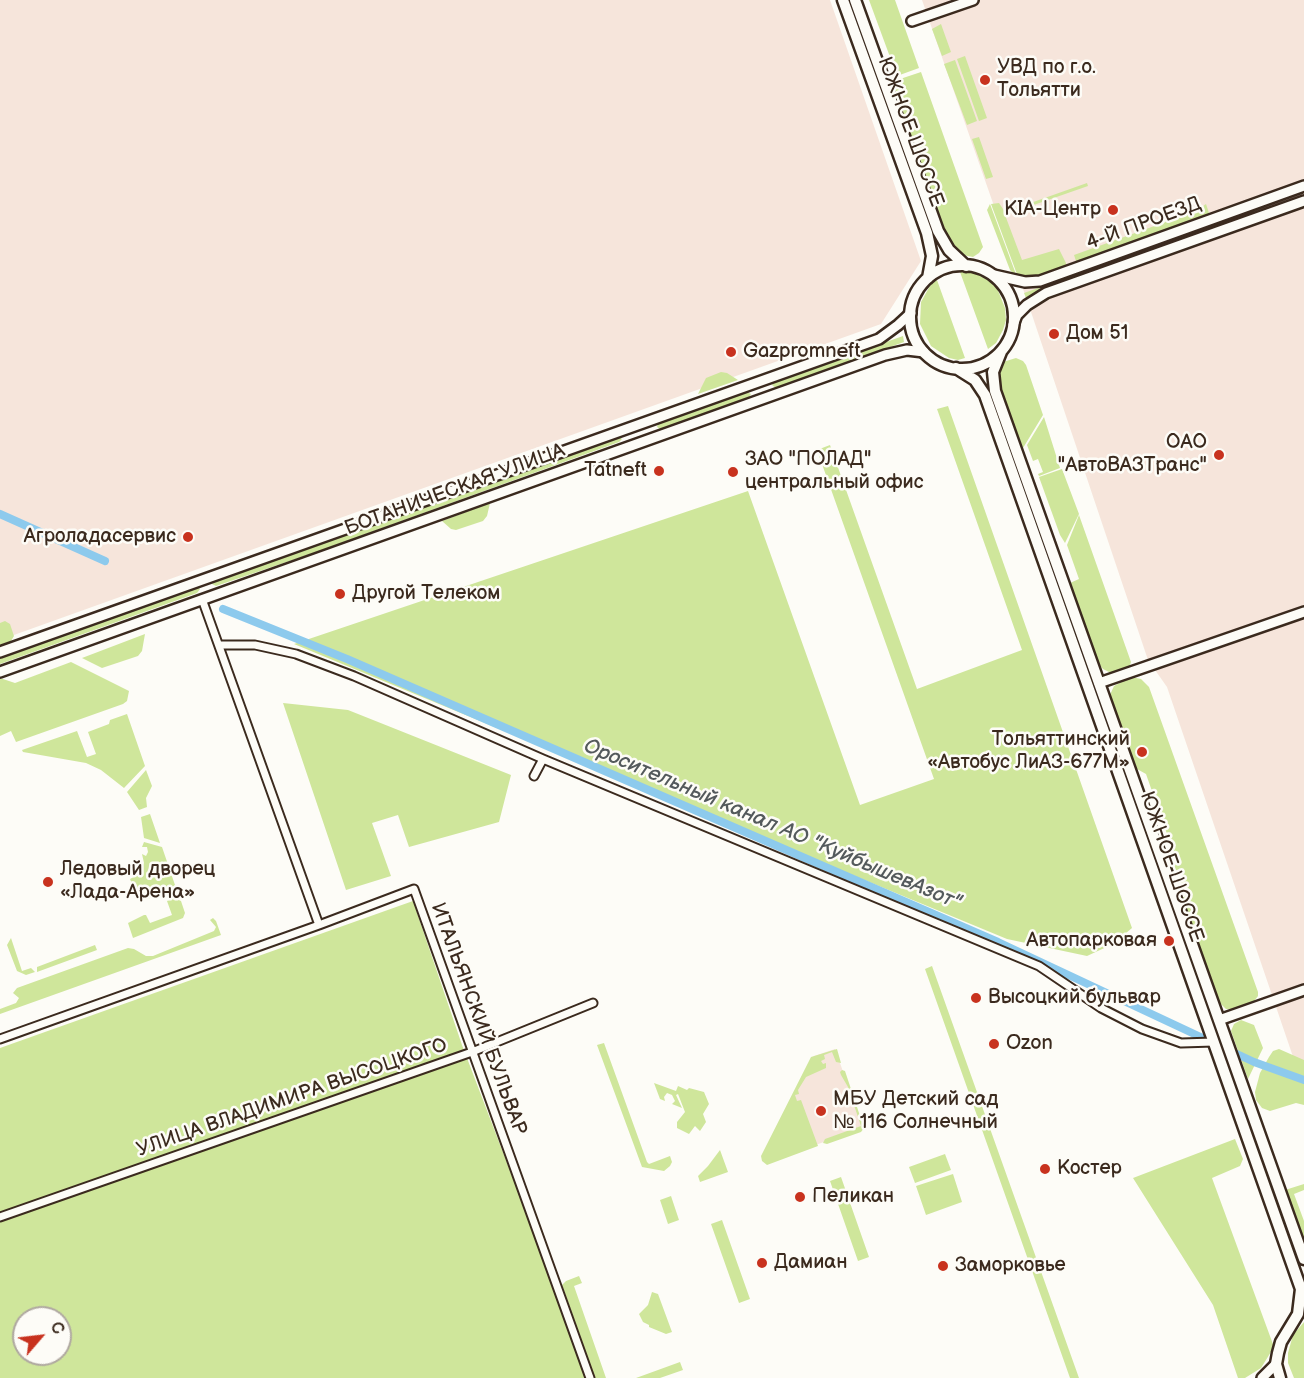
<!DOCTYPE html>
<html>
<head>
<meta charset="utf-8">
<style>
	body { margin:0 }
	#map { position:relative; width:1304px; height:1378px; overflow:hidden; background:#fdfcf7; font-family:"Balsamiq Sans",sans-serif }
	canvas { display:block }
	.north { position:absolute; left:12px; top:1306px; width:60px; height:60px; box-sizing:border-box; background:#fdfcf7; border:2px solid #afa8a0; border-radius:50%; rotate:62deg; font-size:16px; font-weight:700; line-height:24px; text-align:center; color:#3b2a1e }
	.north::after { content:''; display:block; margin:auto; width:21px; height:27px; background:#c8321e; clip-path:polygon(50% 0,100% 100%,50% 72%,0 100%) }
</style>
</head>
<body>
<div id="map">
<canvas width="1304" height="1378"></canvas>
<div class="north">С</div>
</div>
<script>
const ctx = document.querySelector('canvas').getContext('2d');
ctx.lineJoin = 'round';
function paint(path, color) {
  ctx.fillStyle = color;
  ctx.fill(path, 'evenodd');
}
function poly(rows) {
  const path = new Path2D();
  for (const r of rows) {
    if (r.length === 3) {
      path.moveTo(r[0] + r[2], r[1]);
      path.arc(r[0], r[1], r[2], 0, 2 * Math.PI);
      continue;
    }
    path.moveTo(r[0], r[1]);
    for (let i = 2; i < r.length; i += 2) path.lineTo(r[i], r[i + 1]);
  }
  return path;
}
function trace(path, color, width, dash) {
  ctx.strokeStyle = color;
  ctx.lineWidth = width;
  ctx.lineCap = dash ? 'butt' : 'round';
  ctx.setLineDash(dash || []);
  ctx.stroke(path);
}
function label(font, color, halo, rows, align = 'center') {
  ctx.font = font + ' "Balsamiq Sans",sans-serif';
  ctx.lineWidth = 5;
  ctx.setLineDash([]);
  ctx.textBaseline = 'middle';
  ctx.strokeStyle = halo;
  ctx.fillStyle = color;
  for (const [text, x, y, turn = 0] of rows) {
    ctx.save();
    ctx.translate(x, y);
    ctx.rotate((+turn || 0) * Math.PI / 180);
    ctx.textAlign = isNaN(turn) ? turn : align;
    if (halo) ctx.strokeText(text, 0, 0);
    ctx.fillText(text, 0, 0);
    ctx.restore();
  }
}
paint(poly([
	[0,0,830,0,921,261,881,324,0,640],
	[922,0,1304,0,1304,1089,1167,687,1148,660,1030,309],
	[835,1049,863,1128,768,1162,765,1154,803,1074,814,1056]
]), '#f6e5db');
paint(poly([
	[869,0,895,0,919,68,897,76],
	[941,24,951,52,942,56,932,29],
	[965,56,987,118,979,121,957,59],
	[955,60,977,121,967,125,944,64],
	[921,72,983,247,979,253,973,257,958,254,946,238,891,82],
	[979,137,993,177,986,179,972,139],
	[1087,183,1088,186,1005,215,1022,260,1059,249,1066,263,1065,269,1039,279,1018,277,991,204,999,203,1005,212],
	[990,204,1017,277,1010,270,987,210],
	[1206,204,1210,216,1078,263,1076,261,1074,255,1196,211],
	[1252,212,1257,214,1254,217,1026,298,1024,293],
	[971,270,991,280,997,288,1005,308,1006,320,1003,330,996,343,988,349,960,272],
	[937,280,965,358,958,360,949,358,931,346,920,324,921,302,931,284],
	[903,336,904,342,776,388,772,385,774,382],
	[1016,358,1023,361,1026,365,1043,415,1023,448,1001,391,999,377,999,370,1003,362],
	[721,372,727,373,738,380,698,394,706,378],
	[747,392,751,394,749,397,660,429,657,427,658,424],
	[948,406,1132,928,1113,944,1087,956,1007,939,294,644,748,491,860,805,934,779,817,450,830,445,917,689,1022,650,937,409],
	[1044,417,1060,468,1039,476,1038,474,1043,472,1038,459,1033,461,1027,445],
	[618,436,622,439,619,442,319,551,216,586,212,584,214,578,317,544],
	[1062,469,1079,514,1065,543,1060,535,1039,477],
	[490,503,487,516,483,521,456,530,451,529,442,521],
	[1079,515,1131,662,1129,668,1113,674,1103,669,1098,663,1070,583,1079,579,1067,545],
	[197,586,200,589,197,593,0,664,0,656],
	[5,621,10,624,14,636,11,641,0,645,0,623],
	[145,634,142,651,138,656,102,668,82,658],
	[71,662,129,691,127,701,123,704,16,742,11,731,0,736,0,678,15,683],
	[1131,677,1141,679,1149,687,1258,992,1258,996,1251,1005,1238,1010,1226,1009,1219,1002,1182,898,1186,896,1173,862,1174,854,1146,774,1137,769,1133,762,1109,697,1114,686],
	[283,703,348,710,511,775,499,822,409,847,398,815,372,823,391,876,346,890],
	[127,714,145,766,124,788,101,770,86,763,23,752,22,750,77,731,87,757,96,754,88,732,109,724,110,720],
	[146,770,152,786,146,798,147,807,139,810,127,792],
	[150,814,160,843,144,838,141,817],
	[144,842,162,847,175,885,170,891,139,902,130,879,139,874,144,863,142,854,146,856,148,852,147,847,142,847],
	[174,898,181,901,185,913,183,918,133,938,128,923,144,915,146,915,150,923,172,915,167,901],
	[413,901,462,1045,536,1239,586,1378,0,1378,0,1048],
	[24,1318,60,1318,60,1354,24,1354],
	[213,918,216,921,221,935,0,1014,0,1009,16,1003,19,998,13,993,17,988,128,948,134,949,146,956,153,956,214,931,216,927,210,920],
	[11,938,22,971,31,968,35,972,26,975,17,971,7,945],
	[95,945,97,950,37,972,37,967],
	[932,966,1079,1378,1070,1378,925,969],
	[1241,1020,1254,1025,1263,1048,1248,1079,1231,1031,1234,1024],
	[604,1043,647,1162,649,1164,670,1156,672,1162,670,1166,664,1171,642,1167,597,1045],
	[837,1049,841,1063,836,1062,832,1052,824,1055,825,1059,821,1061,823,1064,826,1063,826,1068,806,1077,798,1090,799,1094,795,1095,797,1101,801,1100,818,1146,767,1165,762,1161,761,1156,811,1057],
	[1279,1049,1304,1060,1304,1105,1296,1103,1270,1111,1262,1108,1256,1100,1255,1092,1260,1073,1269,1057,1273,1051],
	[842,1070,845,1071,864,1128,861,1132,827,1144,823,1143,825,1139,861,1126,848,1087,841,1075,840,1072],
	[654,1083,676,1091,678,1086,687,1090,689,1088,704,1092,709,1104,703,1114,706,1122,700,1131,695,1126,689,1134,677,1128,677,1122,685,1112,678,1094,676,1095,682,1108,672,1104,675,1101,672,1095,667,1093,664,1097,665,1101,660,1099],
	[1235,1139,1243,1159,1240,1166,1212,1178,1274,1347,1261,1368,1245,1378,1238,1378,1213,1305,1133,1178],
	[720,1150,728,1172,700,1182,698,1176,708,1166],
	[945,1154,951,1170,915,1183,909,1167],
	[953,1174,962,1202,926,1215,916,1186],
	[841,1177,869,1257,858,1261,830,1181],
	[1304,1184,1304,1190,1294,1194,1304,1221,1304,1244,1285,1190],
	[671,1196,679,1220,668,1224,660,1200],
	[722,1220,750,1299,739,1303,711,1224],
	[579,1276,582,1283,574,1286,606,1378,595,1378,562,1285,566,1281],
	[652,1292,658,1294,672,1332,666,1334,649,1327,649,1325,643,1322,639,1314,648,1305],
	[1304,1322,1304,1378,1294,1378,1288,1363,1288,1353,1293,1335],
	[680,1362,683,1370,660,1378,636,1378]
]), '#cfe69b');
trace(poly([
	[0,514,105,561],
	[223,609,347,659,998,942,1254,1062,1304,1080]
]), '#8dcaed', 8);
const street = poly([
	[202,599,319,925,414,889,590,1378],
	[219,645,255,645,296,654,354,676,543,759,1039,966,1101,1008,1142,1029,1181,1043,1214,1042],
	[534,776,543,759],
	[0,1039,319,925],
	[0,1217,472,1052,593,1003]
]);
const secondary = poly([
	[912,21,973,0],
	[994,275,1025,282,1040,281,1304,186],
	[1013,325,1017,315,1027,305,1046,293,1304,201],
	[0,652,879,339,898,325,911,313],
	[0,672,885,355,907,350,924,352],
	[1099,683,1304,612],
	[1219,1020,1304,990],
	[1262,1378,1276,1364]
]);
const primary = poly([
	[843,0,927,233,932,256,928,278],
	[855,0,938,231,949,250,966,266],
	[962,317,52],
	[1001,352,993,372,995,391,1304,1259],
	[956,368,975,380,985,395,1301,1289,1298,1314,1281,1342,1278,1353,1276,1364,1280,1378]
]);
trace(street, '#3b2a1e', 11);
trace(secondary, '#3b2a1e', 14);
trace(primary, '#3b2a1e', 15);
trace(street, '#fdfcf7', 7);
trace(secondary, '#fdfcf7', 9);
trace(primary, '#fdfcf7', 10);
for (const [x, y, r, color] of [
	[985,80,6,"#c8321e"],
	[1113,210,6,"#c8321e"],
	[1054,334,6,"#c8321e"],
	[731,352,6,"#c8321e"],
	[1219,455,6,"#c8321e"],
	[659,471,6,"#c8321e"],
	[733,472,6,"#c8321e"],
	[188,537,6,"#c8321e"],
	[340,594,6,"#c8321e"],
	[1142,752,6,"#c8321e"],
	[48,882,6,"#c8321e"],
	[1169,941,6,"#c8321e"],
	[976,998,6,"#c8321e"],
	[994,1044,6,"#c8321e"],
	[821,1111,6,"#c8321e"],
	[1045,1169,6,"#c8321e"],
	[800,1197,6,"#c8321e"],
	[762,1263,6,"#c8321e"],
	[943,1266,6,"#c8321e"]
]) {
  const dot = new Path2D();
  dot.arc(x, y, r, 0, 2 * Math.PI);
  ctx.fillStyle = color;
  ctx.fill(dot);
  trace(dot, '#fdfcf7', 2);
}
label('20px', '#3b2a1e', '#fdfcf7', [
	["УВД по г.о.",997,68],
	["Тольятти",997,91],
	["KIA-Центр",1101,210,"right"],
	["Дом 51",1066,334],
	["Gazpromneft",743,352],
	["ОАО",1207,443,"right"],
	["\"АвтоВАЗТранс\"",1207,466,"right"],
	["ЗАО \"ПОЛАД\"",745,460],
	["центральный офис",745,483],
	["Tatneft",647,471,"right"],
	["Агроладасервис",176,537,"right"],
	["Другой Телеком",352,594],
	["Тольяттинский",1130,740,"right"],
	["«Автобус ЛиАЗ-677М»",1130,763,"right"],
	["Ледовый дворец",60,870],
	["«Лада-Арена»",60,893],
	["Автопарковая",1157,941,"right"],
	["Высоцкий бульвар",988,998],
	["Ozon",1006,1044],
	["МБУ Детский сад",833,1100],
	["№ 116 Солнечный",833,1123],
	["Костер",1057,1169],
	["Пеликан",812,1197],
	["Дамиан",774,1263],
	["Заморковье",955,1266]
], 'left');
label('20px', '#3b2a1e', '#fdfcf7', [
	["ЮЖНОЕ ШОССЕ",910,132,70],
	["4-Й ПРОЕЗД",1144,224,-20],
	["БОТАНИЧЕСКАЯ УЛИЦА",455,490,-20],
	["ЮЖНОЕ ШОССЕ",1171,867,71],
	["ИТАЛЬЯНСКИЙ БУЛЬВАР",478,1019,70],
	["УЛИЦА ВЛАДИМИРА ВЫСОЦКОГО",292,1098,-19]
]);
label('italic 21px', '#545a5c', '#fdfcf7', [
	["Оросительный канал АО \"КуйбышевАзот\"",772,825,23]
]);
</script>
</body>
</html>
